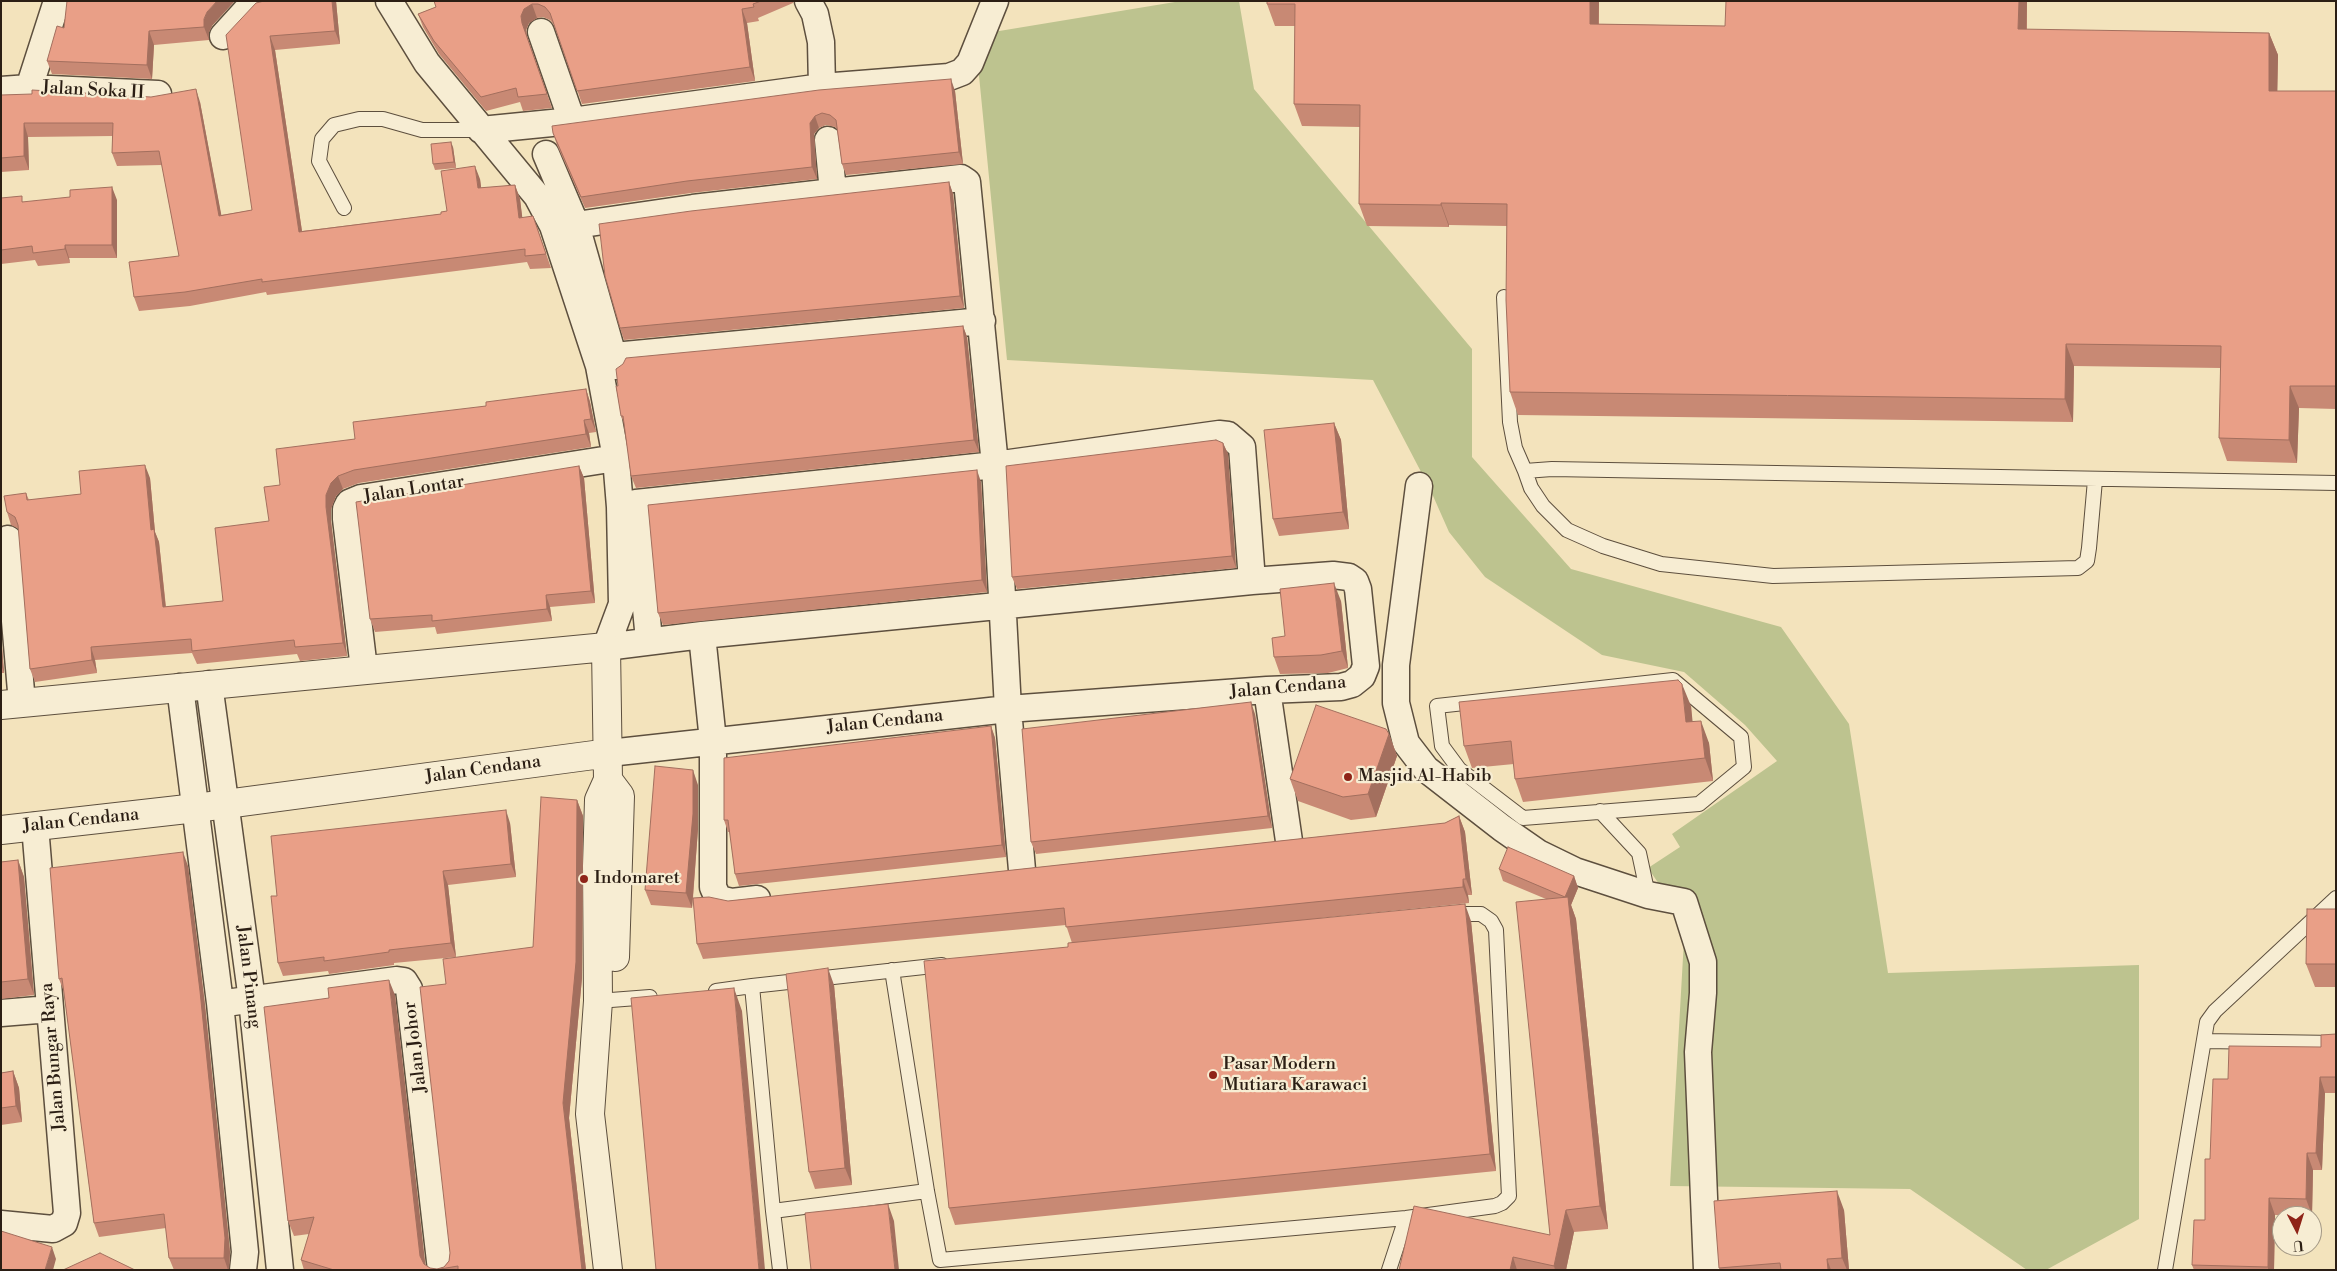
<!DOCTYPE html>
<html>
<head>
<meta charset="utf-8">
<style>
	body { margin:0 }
	#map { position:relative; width:2337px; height:1271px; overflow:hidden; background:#f3e3bc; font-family:"Libre Bodoni",serif }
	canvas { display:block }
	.frame { position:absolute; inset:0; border:2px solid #2b1e14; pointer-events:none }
	.north { position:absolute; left:2272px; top:1206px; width:50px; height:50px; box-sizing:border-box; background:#f7edd3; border:1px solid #a59a87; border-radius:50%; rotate:175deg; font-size:14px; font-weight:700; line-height:20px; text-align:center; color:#2b1e14 }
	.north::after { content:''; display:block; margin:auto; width:18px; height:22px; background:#8f2418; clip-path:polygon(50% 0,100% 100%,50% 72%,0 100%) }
</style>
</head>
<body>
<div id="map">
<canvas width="2337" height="1271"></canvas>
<div class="frame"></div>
<div class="north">U</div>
</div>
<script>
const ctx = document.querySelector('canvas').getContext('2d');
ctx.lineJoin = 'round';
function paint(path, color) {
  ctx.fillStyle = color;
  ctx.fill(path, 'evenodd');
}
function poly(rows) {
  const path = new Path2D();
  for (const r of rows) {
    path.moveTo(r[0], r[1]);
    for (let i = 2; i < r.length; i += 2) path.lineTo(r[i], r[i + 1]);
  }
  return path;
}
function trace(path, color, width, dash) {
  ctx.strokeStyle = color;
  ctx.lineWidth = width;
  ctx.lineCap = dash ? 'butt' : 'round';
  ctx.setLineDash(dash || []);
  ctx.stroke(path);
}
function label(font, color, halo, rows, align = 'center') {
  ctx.font = font + ' "Libre Bodoni",serif';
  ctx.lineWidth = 4.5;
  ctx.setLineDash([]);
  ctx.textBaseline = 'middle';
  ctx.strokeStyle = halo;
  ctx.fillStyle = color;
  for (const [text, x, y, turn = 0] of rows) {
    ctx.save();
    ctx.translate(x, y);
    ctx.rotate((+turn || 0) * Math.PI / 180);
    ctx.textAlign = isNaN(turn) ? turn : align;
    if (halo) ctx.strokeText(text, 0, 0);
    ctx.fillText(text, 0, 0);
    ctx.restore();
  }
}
paint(poly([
	[1181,1,1239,1,1254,89,1472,349,1472,457,1571,569,1781,627,1849,724,1888,973,2139,965,2139,1219,2046,1270,2027,1270,1910,1189,1670,1186,1685,922,1648,868,1680,847,1672,834,1777,761,1745,725,1684,672,1602,655,1485,577,1449,532,1430,489,1373,380,1007,360,975,35]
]), '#bdc38f');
const service = poly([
	[344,208,319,161,322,139,334,125,359,119,383,119,422,130,481,130],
	[1504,297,1510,422,1515,448,1525,471,1552,469,2336,483],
	[1525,471,1531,488,1543,506,1567,530,1603,546,1661,564,1773,576,2078,568,2087,561,2089,548,2095,480],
	[1673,680,1741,737,1744,767,1699,804,1523,818,1459,769,1442,746,1437,706,1673,680],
	[1600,811,1639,853,1648,895],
	[892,970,927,1191,940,1260,1406,1218,1495,1206,1502,1203,1509,1196,1496,930,1491,921,1481,914,1451,914],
	[716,991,752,986],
	[598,1001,650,997],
	[2204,1041,2336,1043],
	[773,1211,752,986,942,965],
	[780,1270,773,1211,927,1191],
	[1389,1270,1406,1218],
	[2165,1270,2207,1022,2215,1011,2336,898]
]);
const minor = poly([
	[389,1,427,63,537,196,553,226,599,366,616,458,620,507,622,604,606,647,702,635,1252,581,1333,575,1349,577,1355,581,1358,589,1366,666,1362,676,1352,684,1341,687,1267,690,1008,709,609,753],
	[808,1,815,14,821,42,822,87],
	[541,32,572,121],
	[223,36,254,2,268,1],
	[29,88,57,1],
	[1,90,29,88,158,94],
	[481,130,572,121,822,87,949,77,962,72,970,63,995,1],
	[828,140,833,192],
	[546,154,576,225,693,208,833,192,961,178,967,182,995,465,1008,709,1022,870],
	[576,225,616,366],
	[614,356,982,321],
	[1419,486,1396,665,1396,703,1406,743,1426,769,1502,828,1538,853,1575,871,1648,895,1684,902,1703,962,1703,993,1698,1052,1707,1270],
	[636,503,995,465,1219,434,1228,435,1242,447,1252,581],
	[636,503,649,640],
	[8,539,22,703],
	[702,635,713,741,713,887,717,896,723,900,732,902,757,899],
	[364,669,346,519,346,509,349,503,361,498,616,458],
	[209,684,252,1000,280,1270],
	[180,687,220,1003,245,1252,243,1270],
	[1267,690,1289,841],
	[233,1002,397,980,404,981,409,989,441,1270],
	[1,1013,50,1009],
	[1,1224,53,1229,64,1223,67,1213,35,826]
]);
const tertiary = poly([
	[1,705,606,647,608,780,599,800,597,866,598,1001,590,1114,608,1270],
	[608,780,620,796,615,957],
	[1,830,196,808,609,753]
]);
trace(service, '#5d4f3e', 16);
trace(minor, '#5d4f3e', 29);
trace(tertiary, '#5d4f3e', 30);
trace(service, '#f7edd3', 14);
trace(minor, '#f7edd3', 26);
trace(tertiary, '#f7edd3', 28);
paint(poly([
	[264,1,336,1,340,44,275,50,302,231,441,214,447,211,480,179,481,188,515,185,520,199,522,217,538,230,551,268,530,269,527,262,267,295,266,292,190,306,139,311,134,297,179,256,162,165,117,166,112,153,113,136,28,137,29,170,1,172,1,95,200,102,221,215,252,210],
	[434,1,794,1,793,3,758,18,759,21,747,23,755,81,582,104,555,26,550,20,543,17,537,18,529,23,526,30,527,36,552,108,523,111,520,102,486,111,439,54,423,27,418,14,436,7],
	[1267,1,1599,1,1599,24,1725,26,2027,1,2027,30,2269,33,2278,55,2277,91,2336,91,2336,409,2299,408,2297,463,2227,461,2219,438,2221,368,2074,366,2073,422,1518,415,1510,392,1507,226,1449,225,1449,227,1367,226,1359,204,1360,127,1302,126,1294,104,1295,26,1275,26,1267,4],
	[212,26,209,32,209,40,154,45,152,79,52,74,47,61,64,28],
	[955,91,963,164,846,175,842,164,837,129,835,127,826,125,819,128,814,134,817,179,691,193,585,208,557,145,553,133],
	[453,147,456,168,435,170,433,164],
	[949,182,953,194,964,308,624,340,620,328],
	[1,198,24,202,117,200,117,258,69,258,70,263,38,266,35,260,1,264],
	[963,326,967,337,979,452,636,488,631,476,625,425,621,416],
	[586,389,590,402,596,432,589,433,591,447,359,483,343,489,336,496,331,509,331,521,347,656,300,661,297,654,197,664,192,653,95,660,97,673,35,682,30,669,19,529,11,525,7,512,26,493,29,500,81,494,150,478,155,532,159,542,166,607,223,601,269,521,280,485,355,439,486,406],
	[1334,423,1341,440,1349,529,1279,536,1273,519],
	[1223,443,1228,454,1236,568,1017,589,1012,577],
	[579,466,584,478,595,603,550,607,552,621,437,634,435,627,375,632,370,619],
	[981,482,987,592,663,625,658,613],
	[1341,601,1348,668,1328,673,1280,674,1274,657,1285,636],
	[1,634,4,673,1,673],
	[1691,706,1692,722,1709,743,1713,781,1523,802,1515,779,1514,764,1472,768,1464,746],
	[1255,714,1272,828,1036,854,1031,842],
	[991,726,995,738,1006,857,739,886,735,874,730,832,728,832,724,820],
	[1389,734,1397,756,1376,817,1351,820,1298,801,1290,779],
	[698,785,698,829,693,898,728,901,1445,823,1459,816,1465,832,1472,895,1468,895,1469,903,1321,918,1471,921,1496,1171,955,1225,949,1208,1068,947,1072,943,1066,925,703,959,697,944,693,898,692,908,651,905,645,890],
	[577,800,583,816,582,978,569,1118,586,1270,304,1270,301,1260,309,1234,294,1236,288,1221,395,995,425,1265,430,1268,437,1269,444,1267,449,1261,450,1253,446,984,533,947],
	[510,823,516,877,448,885,456,957,394,963,394,965,329,974,328,971,283,976,278,963,277,896],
	[18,860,24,877,34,995,1,999,1,862],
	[188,866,205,1005,230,1252,229,1270,174,1270,169,1258,166,1228,99,1237,94,1223,64,992,59,979],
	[1499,869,1574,876,1578,888,1571,905,1576,919,1608,1229,1574,1232,1566,1270,1399,1270,1550,1235,1546,899,1503,881],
	[2336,909,2336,987,2315,987,2306,964],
	[834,985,852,1185,815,1189,809,1172],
	[2336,1034,2336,1093,2325,1093,2322,1170,2313,1170,2312,1215,2275,1215,2274,1270,2194,1270,2192,1265,2205,1220,2210,1159,2228,1079,2321,1047],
	[13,1071,19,1088,22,1122,1,1125,1,1073],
	[1844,1210,1849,1270,1720,1270,1719,1268]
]), '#c88974');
paint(poly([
	[217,1,235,1,212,26,209,32,209,40,204,27,204,19,207,12],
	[332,1,336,1,340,44,335,31],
	[1590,1,1599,1,1598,46,1590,24],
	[2019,1,2027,1,2026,52,2018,29],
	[532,4,537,18,529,23,526,30,527,36,552,108,522,23,521,16,524,9],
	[742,9,747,23,755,81,750,67],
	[149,31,154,45,152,79,147,65],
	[2269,33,2278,55,2277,114,2269,91],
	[270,36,275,50,304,245,299,232],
	[951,79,955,91,963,164,959,152],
	[196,89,200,102,224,229,219,216],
	[815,116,819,128,814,134,817,179,812,167,810,123],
	[24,123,28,137,29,170,24,156],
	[451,142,453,147,456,168,454,162],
	[475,166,480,179,483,201,478,188],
	[949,182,953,194,964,308,960,296],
	[515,185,520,199,524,231,519,218],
	[112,187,117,200,117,258,112,245],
	[1441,203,1449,225,1449,227,1441,205],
	[65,245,69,258,70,263,65,249],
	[963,326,967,337,979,452,974,440],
	[2066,344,2074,366,2073,422,2065,399],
	[2290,386,2299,408,2297,463,2289,440],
	[586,389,590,402,596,432,591,419],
	[584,420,589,433,591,447,586,434],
	[1334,423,1341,440,1349,529,1343,512],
	[1223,443,1228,454,1236,568,1232,556],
	[145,465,150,478,155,532,159,542,167,620,163,607,151,530],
	[579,466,584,478,595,603,591,591],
	[977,470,981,482,987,592,982,580],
	[338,476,343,489,336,496,331,509,331,521,347,656,343,643,326,507,326,495,331,483],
	[1334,583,1341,601,1348,668,1342,651],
	[546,595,550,607,552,621,547,609],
	[1,634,4,673,1,664],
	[91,647,95,660,97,673,92,660],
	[1682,684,1691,706,1695,745,1686,722],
	[1251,702,1255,714,1272,828,1268,816],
	[1701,721,1709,743,1713,781,1705,758],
	[991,726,995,738,1006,857,1002,845],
	[1389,734,1397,756,1376,817,1368,794],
	[693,770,698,785,698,829,692,908,686,893],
	[577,800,583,816,582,978,569,1118,586,1270,582,1270,563,1103],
	[506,810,510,823,516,877,511,864],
	[1459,816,1465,832,1472,895,1466,879],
	[183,852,188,866,205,1005,230,1252,229,1270,228,1270,224,1258],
	[18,860,24,877,34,995,28,979],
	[443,871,448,885,456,957,451,943],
	[1574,876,1578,888,1571,905,1576,919,1608,1229,1600,1206,1565,897],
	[1463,879,1468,895,1469,903,1463,887],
	[1465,904,1471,921,1496,1171,1490,1154],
	[828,968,834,985,852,1185,845,1168],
	[389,980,395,995,426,1270,420,1256],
	[734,988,742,1011,765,1270,759,1270],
	[13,1071,19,1088,22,1122,16,1106],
	[2320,1077,2325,1093,2322,1170,2316,1153],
	[2307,1153,2313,1170,2312,1215,2306,1199],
	[1837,1191,1844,1210,1849,1270,1847,1270,1842,1258],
	[2269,1198,2275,1215,2274,1270,2268,1270,2268,1267],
	[888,1204,894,1221,899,1270,895,1270],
	[1566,1210,1574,1232,1566,1270,1555,1270,1554,1266],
	[52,1247,56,1259,53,1270,45,1270],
	[1513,1257,1517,1270,1510,1270],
	[1827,1259,1831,1270,1828,1270]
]), '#a36f5e');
const building = poly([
	[67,1,217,1,207,12,204,19,204,27,149,31,147,65,47,61,57,26,64,28,67,1],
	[264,1,332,1,335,31,270,36,299,232,441,214,441,212,447,211,441,171,475,166,478,188,515,185,519,218,533,216,546,254,525,256,525,249,262,282,262,279,185,292,134,297,129,262,179,256,159,151,112,153,113,123,24,123,24,156,1,158,1,95,32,94,32,90,151,97,196,89,219,216,252,210,226,35,256,3,264,1],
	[434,1,761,1,753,4,754,7,742,9,750,67,577,91,550,13,545,7,538,4,532,4,524,9,521,16,522,23,547,94,518,97,516,88,481,97,434,41,418,14,436,7,434,1],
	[1267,1,1590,1,1590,24,1725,26,1726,1,2019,1,2018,29,2269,33,2269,91,2336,91,2336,386,2290,386,2289,440,2219,438,2221,346,2066,344,2065,399,1510,392,1506,300,1507,204,1441,203,1441,205,1359,204,1360,105,1294,104,1295,4,1267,4,1267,1],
	[951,79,959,152,842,164,836,120,830,115,822,113,815,116,810,123,812,167,687,181,581,197,553,133,552,126,819,90,951,79],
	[451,142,454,162,433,164,431,144,451,142],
	[949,182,960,296,620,328,605,276,599,224,691,211,949,182],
	[112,187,112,245,65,245,65,249,33,253,32,246,1,250,1,198,22,196,22,202,70,197,70,190,112,187],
	[963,326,974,440,631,476,623,416,621,416,616,386,618,386,616,369,623,364,626,358,963,326],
	[586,389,591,419,584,420,586,434,354,470,338,476,331,483,326,495,326,507,343,643,295,647,294,640,192,651,191,639,91,647,92,660,30,669,18,525,15,517,7,512,4,496,26,493,27,500,81,494,79,471,145,465,151,530,154,529,163,607,223,601,215,528,269,521,264,487,280,485,276,449,355,439,353,422,486,406,486,402,586,389],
	[1334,423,1343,512,1273,519,1264,430,1334,423],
	[1216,440,1223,443,1232,556,1012,577,1006,466,1216,440],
	[579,466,591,591,546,595,547,609,432,621,432,615,370,619,356,502,579,466],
	[977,470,982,580,658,613,648,505,977,470],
	[1334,583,1342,651,1321,655,1274,657,1272,638,1285,636,1280,589,1334,583],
	[1678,680,1682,684,1686,722,1701,721,1705,758,1515,779,1511,741,1464,746,1459,702,1678,680],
	[1251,702,1268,816,1031,842,1022,729,1251,702],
	[1316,705,1386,729,1389,734,1368,794,1343,797,1290,779,1316,705],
	[991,726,1002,845,735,874,728,820,724,820,724,758,991,726],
	[655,766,693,770,693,814,686,893,645,890,655,766],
	[541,797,577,800,576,962,563,1103,582,1270,458,1270,458,1266,434,1270,334,1270,301,1260,314,1217,288,1221,264,1007,329,998,328,988,389,980,420,1256,424,1264,430,1268,437,1269,444,1267,449,1261,450,1253,420,987,446,984,443,959,533,947,541,797],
	[506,810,511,864,443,871,451,943,389,950,389,952,324,961,324,957,278,963,271,896,277,896,271,836,506,810],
	[1459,816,1466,879,1463,879,1463,887,1066,927,1064,908,697,944,693,898,709,897,728,901,1445,823,1459,816],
	[1508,847,1574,876,1565,897,1499,869,1508,847],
	[183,852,200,991,225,1238,224,1258,169,1258,164,1214,94,1223,62,978,59,979,50,868,183,852],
	[18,860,28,979,1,982,1,862,18,860],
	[1568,897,1600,1206,1566,1210,1554,1266,1513,1257,1510,1270,1399,1270,1414,1206,1550,1235,1516,902,1568,897],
	[1465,904,1490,1154,949,1208,924,961,1068,947,1068,943,1465,904],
	[2307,909,2336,909,2336,964,2306,964,2307,909],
	[828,968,845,1168,809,1172,786,974,828,968],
	[734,988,759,1270,656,1270,631,998,734,988],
	[2336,1034,2336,1077,2320,1077,2316,1153,2307,1153,2306,1199,2269,1198,2268,1267,2192,1265,2194,1220,2205,1220,2205,1159,2210,1159,2213,1079,2228,1079,2229,1046,2321,1047,2321,1035,2336,1034],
	[13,1071,16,1106,1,1108,1,1073,13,1071],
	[1837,1191,1842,1258,1827,1259,1828,1270,1781,1270,1780,1263,1719,1268,1714,1201,1837,1191],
	[888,1204,895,1270,811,1270,805,1213,888,1204],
	[1,1231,52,1247,45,1270,1,1270,1,1231],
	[100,1253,135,1270,63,1270,100,1253]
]);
paint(building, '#e99f87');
trace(building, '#a36f5e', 1);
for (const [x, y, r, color] of [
	[1348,777,5,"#8f2418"],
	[584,879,5,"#8f2418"],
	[1213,1075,5,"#8f2418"]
]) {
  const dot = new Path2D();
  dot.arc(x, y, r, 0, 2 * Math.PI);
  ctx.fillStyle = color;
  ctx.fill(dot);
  trace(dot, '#f7edd3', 2);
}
label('18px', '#2b1e14', '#f7edd3', [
	["Jalan Soka II",93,91,3],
	["Jalan Lontar",414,490,-9],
	["Jalan Cendana",1288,688,-5],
	["Jalan Cendana",885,722,-6],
	["Jalan Cendana",483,770,-8],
	["Jalan Cendana",81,821,-6],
	["Jalan Pinang",248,977,83],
	["Jalan Johor",416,1047,-97],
	["Jalan Bungar Raya",54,1057,-95]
]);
label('18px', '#2b1e14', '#f7edd3', [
	["Masjid Al-Habib",1358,777],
	["Indomaret",594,879],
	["Pasar Modern",1223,1065],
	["Mutiara Karawaci",1223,1086]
], 'left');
</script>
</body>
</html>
